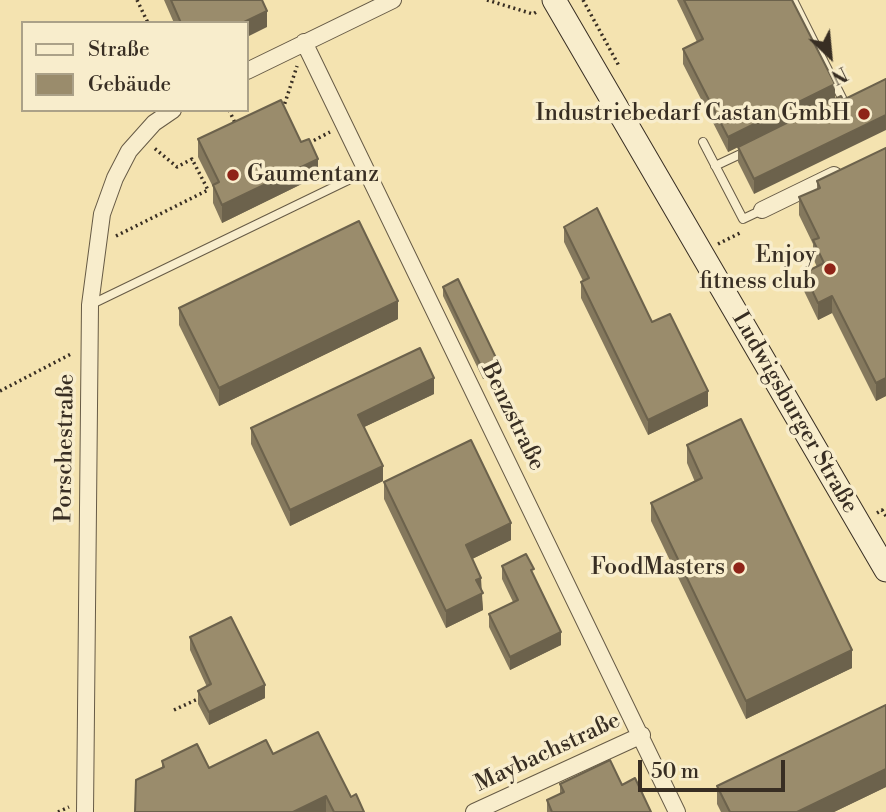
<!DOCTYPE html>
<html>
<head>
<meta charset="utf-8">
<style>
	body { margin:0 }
	#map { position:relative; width:886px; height:812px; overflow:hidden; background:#f4e3b0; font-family:"Libre Bodoni",serif }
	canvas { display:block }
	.legend { position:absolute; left:21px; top:21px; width:228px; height:91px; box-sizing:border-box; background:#f8edcc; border:2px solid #aba188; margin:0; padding:9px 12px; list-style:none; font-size:21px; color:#382e23 }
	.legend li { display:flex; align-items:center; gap:14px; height:35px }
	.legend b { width:35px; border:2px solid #aba188 }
	.north { position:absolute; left:795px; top:21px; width:70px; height:70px; -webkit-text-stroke:5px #f8edcc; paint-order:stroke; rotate:154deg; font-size:19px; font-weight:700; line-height:28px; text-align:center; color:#382e23 }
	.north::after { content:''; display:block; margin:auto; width:24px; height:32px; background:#382e23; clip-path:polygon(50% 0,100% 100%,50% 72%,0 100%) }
	.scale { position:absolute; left:638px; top:760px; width:147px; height:32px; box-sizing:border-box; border:4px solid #382e23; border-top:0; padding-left:9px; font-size:21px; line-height:24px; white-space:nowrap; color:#382e23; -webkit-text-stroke:5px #f8edcc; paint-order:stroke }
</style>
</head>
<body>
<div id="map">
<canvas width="886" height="812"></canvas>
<ul class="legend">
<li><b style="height:9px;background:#f8edcc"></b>Straße</li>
<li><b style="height:19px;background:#9a8c6c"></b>Gebäude</li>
</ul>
<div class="north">N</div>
<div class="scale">50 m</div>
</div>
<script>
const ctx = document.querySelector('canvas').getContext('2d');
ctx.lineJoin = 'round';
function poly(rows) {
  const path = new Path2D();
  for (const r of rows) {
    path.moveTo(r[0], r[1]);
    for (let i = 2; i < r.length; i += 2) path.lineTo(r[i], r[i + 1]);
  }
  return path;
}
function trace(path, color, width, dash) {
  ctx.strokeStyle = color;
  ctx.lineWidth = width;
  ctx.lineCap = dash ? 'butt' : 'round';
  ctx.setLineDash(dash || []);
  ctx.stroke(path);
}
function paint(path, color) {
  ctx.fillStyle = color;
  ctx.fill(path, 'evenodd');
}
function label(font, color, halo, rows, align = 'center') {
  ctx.font = font + ' "Libre Bodoni",serif';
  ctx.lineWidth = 7;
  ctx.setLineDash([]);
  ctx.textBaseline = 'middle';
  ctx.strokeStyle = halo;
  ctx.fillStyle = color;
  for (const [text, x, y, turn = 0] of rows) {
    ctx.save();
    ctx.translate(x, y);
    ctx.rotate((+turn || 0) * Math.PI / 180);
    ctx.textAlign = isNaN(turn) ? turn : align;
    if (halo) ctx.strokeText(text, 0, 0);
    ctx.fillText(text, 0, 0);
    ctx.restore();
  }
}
const lane = poly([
	[793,0,844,102,840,105],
	[703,142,743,219,762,210],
	[715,166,747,151],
	[90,305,367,171]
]);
const street = poly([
	[304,42,677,812],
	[247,71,393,0],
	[762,210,834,175],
	[85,812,90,305,102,214,115,178,129,151,154,123,173,110],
	[474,812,642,735]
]);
const secondary = poly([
	[554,0,886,570]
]);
trace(lane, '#675b46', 10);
trace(street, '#675b46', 18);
trace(secondary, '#382e23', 25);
trace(poly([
	[137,0,148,23],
	[487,0,533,14,538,11],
	[583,0,619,66],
	[283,109,297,66],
	[229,110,236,125],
	[309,143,330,132],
	[116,236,208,190,192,159,177,167,153,147],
	[718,244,742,232],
	[0,391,71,354],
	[877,513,882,510,886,516],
	[174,710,200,698],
	[58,812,69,807]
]), '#382e23', 3.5, [2, 3.5]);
trace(lane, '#f8edcc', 8);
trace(street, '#f8edcc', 16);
trace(secondary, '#f8edcc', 23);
paint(poly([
	[164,0,262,0,267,27,247,23,174,23],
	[677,0,792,0,754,194,738,162,738,147,728,152,683,64,683,49,697,42],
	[198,139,318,176,222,223,213,203,213,187,198,157],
	[886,148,886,396,876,401,832,313,818,320,804,291,804,273,817,267,813,258,813,244,799,215,799,197,817,189,817,181],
	[564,227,652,322,708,406,648,435,581,298,581,282,583,281,564,242],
	[443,287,498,372,483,379,443,296],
	[179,308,398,319,219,406,179,325],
	[434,394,364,427,383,481,290,526,251,444,251,428],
	[687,445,852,668,746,719,651,521,651,503,695,482,687,463],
	[384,482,511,540,472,559,481,590,483,610,446,628,384,499],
	[502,566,534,576,561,645,510,670,489,627,489,614,513,602,502,579],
	[190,637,265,698,209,725,198,704,198,691,207,687,190,650],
	[273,754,351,797,364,812,135,812,162,768,162,761,209,768],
	[560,784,622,785,651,812,547,812,547,800,560,794],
	[717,786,886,787,834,812,721,812,717,804]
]), '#84785d');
paint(poly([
	[267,11,267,27,247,37,247,23,242,23],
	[835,84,835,99,728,152,728,137],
	[886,115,886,130,754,194,754,179],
	[318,159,318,176,222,223,222,205],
	[832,296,832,313,818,320,818,303],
	[398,301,398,319,219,406,219,388],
	[498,362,498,372,483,379,483,370],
	[434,378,434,394,358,430,358,415],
	[886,378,886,396,876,401,876,383],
	[708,391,708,406,648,435,648,420],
	[383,466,383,481,290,526,290,510],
	[511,523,511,540,466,562,466,545],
	[481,578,483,610,446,628,446,611,476,580],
	[561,632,561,645,510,670,510,657],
	[852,650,852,668,746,719,746,701],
	[265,685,265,698,209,725,209,712],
	[886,769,886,787,834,812,797,812],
	[326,796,326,812,293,812]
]), '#6c624c');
const building = poly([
	[171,0,262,0,267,11,242,23,181,23,171,0],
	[684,0,792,0,835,84,728,137,683,49,703,39,684,0],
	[886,79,886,115,754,179,738,147,841,96,843,100,886,79],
	[281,100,301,142,309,139,318,159,222,205,213,185,219,182,198,139,281,100],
	[886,148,886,378,876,383,832,296,818,303,804,273,824,263,813,240,819,238,799,197,820,188,817,181,886,148],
	[597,208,652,322,670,314,708,391,648,420,581,282,589,278,564,227,597,208],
	[359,221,398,301,219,388,179,308,359,221],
	[458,279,498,362,483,370,443,287,458,279],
	[420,348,434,378,358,415,383,466,290,510,251,428,420,348],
	[741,419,852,650,746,701,651,503,702,478,687,445,741,419],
	[471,440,511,523,466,545,481,578,476,580,483,593,446,611,384,482,471,440],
	[526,554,534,569,531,570,561,632,510,657,489,614,518,600,502,566,526,554],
	[231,617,265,685,209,712,198,691,211,684,190,637,231,617],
	[886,705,886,769,797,812,730,812,717,786,886,705],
	[318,732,351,797,356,794,364,812,334,812,326,796,293,812,135,812,136,780,164,767,162,761,197,744,209,768,266,740,273,754,318,732],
	[610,760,622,785,635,778,651,812,552,812,547,800,564,792,560,784,610,760]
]);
paint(building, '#9a8c6c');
trace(building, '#6c624c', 2);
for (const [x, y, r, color] of [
	[864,114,7,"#8f2418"],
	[233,175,7,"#8f2418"],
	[830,269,7,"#8f2418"],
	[739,568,7,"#8f2418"]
]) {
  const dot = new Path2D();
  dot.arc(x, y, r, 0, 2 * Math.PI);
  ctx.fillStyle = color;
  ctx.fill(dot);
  trace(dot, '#f8edcc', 2.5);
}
label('23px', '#382e23', '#f8edcc', [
	["Industriebedarf Castan GmbH",850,114],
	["Gaumentanz",247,175,"left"],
	["Enjoy",816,256],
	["fitness club",816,282],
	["FoodMasters",725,568]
], 'right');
label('23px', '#382e23', '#f8edcc', [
	["Ludwigsburger Straße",794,413,60],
	["Benzstraße",512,417,64],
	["Porschestraße",66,448,-89],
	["Maybachstraße",548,753,-25]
]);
</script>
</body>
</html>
